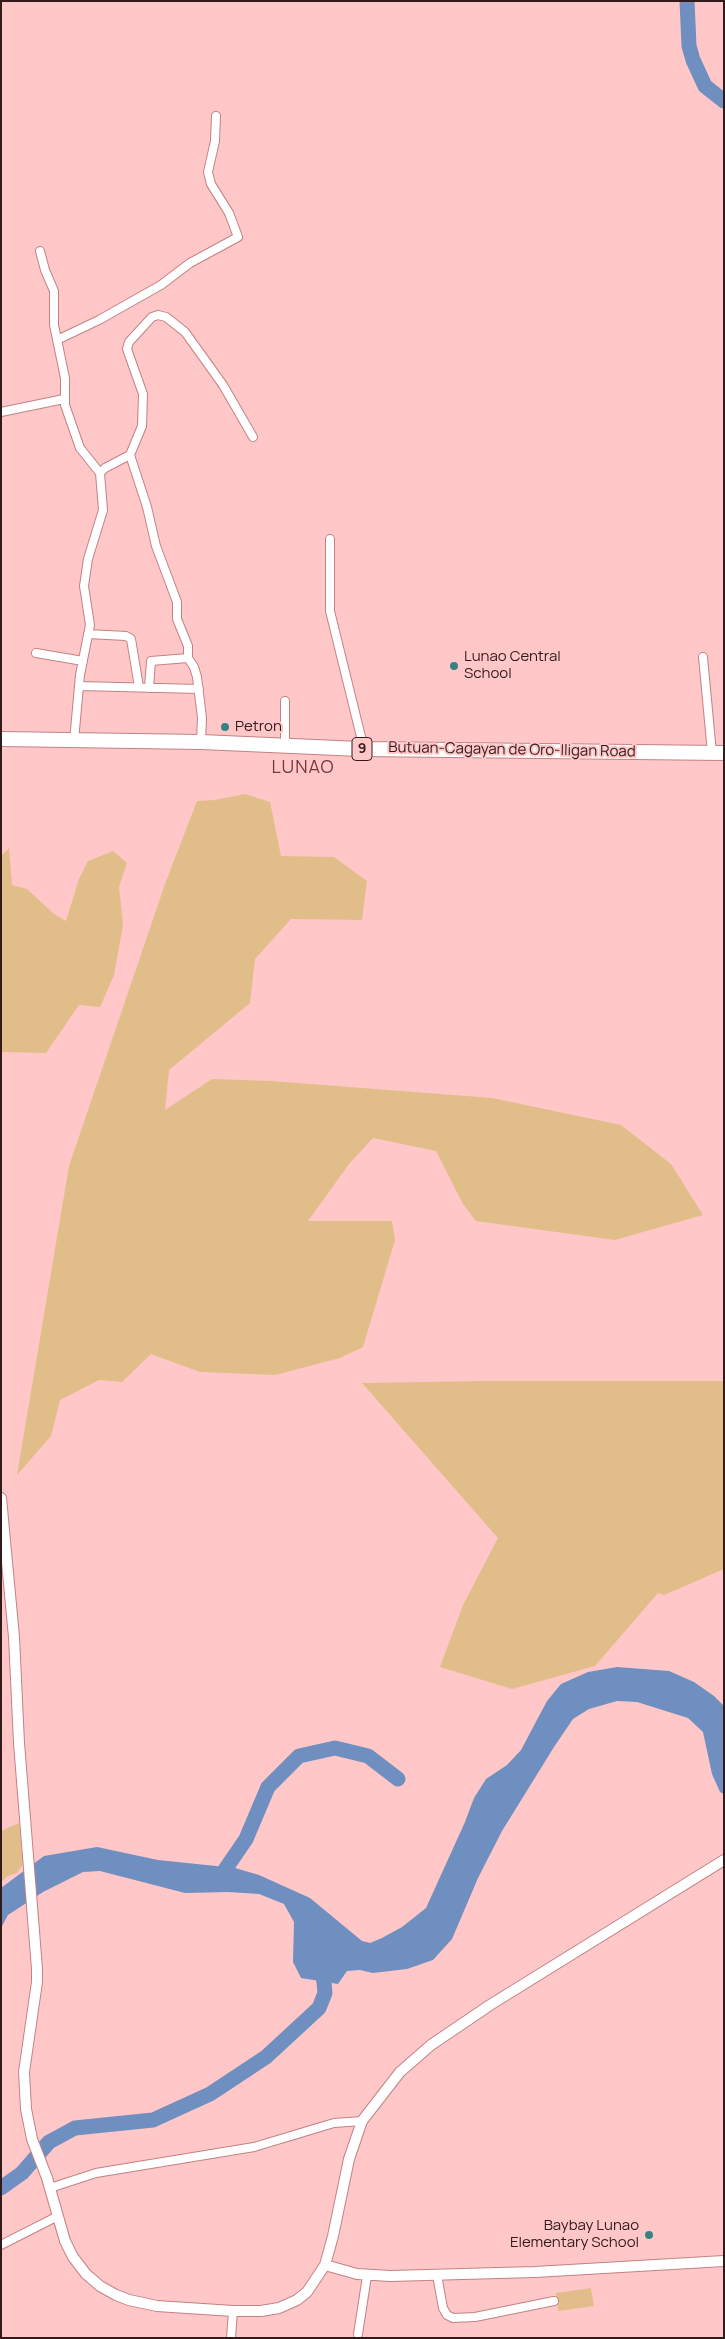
<!DOCTYPE html>
<html>
<head>
<meta charset="utf-8">
<style>
	body { margin:0 }
	#map { position:relative; width:725px; height:2339px; overflow:hidden; background:#ffc7c8; font-family:Manrope,sans-serif }
	canvas { display:block }
	.frame { position:absolute; inset:0; border:2px solid #32191a; pointer-events:none }
</style>
</head>
<body>
<div id="map">
<canvas width="725" height="2339"></canvas>
<div class="frame"></div>
</div>
<script>
const ctx = document.querySelector('canvas').getContext('2d');
ctx.lineJoin = 'round';
function paint(path, color) {
  ctx.fillStyle = color;
  ctx.fill(path, 'evenodd');
}
function poly(rows) {
  const path = new Path2D();
  for (const r of rows) {
    path.moveTo(r[0], r[1]);
    for (let i = 2; i < r.length; i += 2) path.lineTo(r[i], r[i + 1]);
  }
  return path;
}
function trace(path, color, width, dash) {
  ctx.strokeStyle = color;
  ctx.lineWidth = width;
  ctx.lineCap = dash ? 'butt' : 'round';
  ctx.setLineDash(dash || []);
  ctx.stroke(path);
}
function label(font, color, halo, rows, align = 'center') {
  ctx.font = font + ' Manrope,sans-serif';
  ctx.lineWidth = 4;
  ctx.setLineDash([]);
  ctx.textBaseline = 'middle';
  ctx.strokeStyle = halo;
  ctx.fillStyle = color;
  for (const [text, x, y, turn = 0] of rows) {
    ctx.save();
    ctx.translate(x, y);
    ctx.rotate((+turn || 0) * Math.PI / 180);
    ctx.textAlign = isNaN(turn) ? turn : align;
    if (halo) ctx.strokeText(text, 0, 0);
    ctx.fillText(text, 0, 0);
    ctx.restore();
  }
}
paint(poly([
	[245,794,270,802,281,856,334,857,367,881,362,920,291,919,255,959,250,1003,169,1070,165,1110,212,1079,272,1081,492,1098,621,1125,671,1164,703,1215,615,1240,476,1221,463,1204,436,1151,373,1138,349,1164,308,1221,392,1221,395,1240,363,1347,340,1358,275,1375,200,1372,151,1354,122,1382,99,1380,60,1400,51,1436,17,1475,69,1166,165,884,197,801,215,800],
	[9,848,12,885,27,889,54,914,66,921,79,879,88,861,113,851,127,863,119,887,123,925,114,975,100,1007,79,1005,46,1053,1,1052,1,856],
	[487,1381,724,1381,724,1569,664,1595,658,1593,595,1666,512,1689,440,1667,463,1605,498,1538,362,1383],
	[19,1823,23,1864,17,1873,8,1876,1,1882,1,1831],
	[591,2288,594,2306,558,2311,556,2293]
]), '#e1be89');
paint(poly([
	[617,1667,669,1671,694,1682,714,1696,724,1706,724,1794,720,1792,712,1774,703,1732,688,1718,637,1702,617,1701,589,1709,573,1719,554,1747,502,1831,478,1878,452,1939,433,1960,407,1969,373,1973,360,1970,347,1971,338,1984,301,1978,293,1962,294,1922,284,1904,259,1894,228,1892,185,1893,100,1871,83,1872,43,1892,8,1915,1,1928,1,1888,44,1856,97,1847,158,1860,235,1868,259,1875,310,1898,362,1941,370,1943,382,1938,402,1927,426,1908,465,1822,474,1798,486,1779,507,1765,521,1750,547,1701,561,1684,588,1672]
]), '#6e8fbf');
trace(poly([
	[687,1,689,46,693,60,705,86,724,101],
	[215,1880,218,1880,246,1839,268,1787,299,1756,335,1748,368,1756,398,1779],
	[1,2188,22,2173,49,2142,75,2128,153,2120,210,2094,266,2057,319,2008,325,1993,322,1963]
]), '#6e8fbf', 15);
const street = poly([
	[40,251,45,270,54,291,54,325,65,378,65,405,80,448,100,473],
	[57,340,99,320,161,285,190,263,238,237,229,213,211,184,208,172,215,141,216,116],
	[1,412,64,399],
	[130,455,147,507,156,546,177,602,177,619,188,646,188,658],
	[330,539,330,611,364,749],
	[88,634,126,636,131,639,139,687],
	[36,653,83,661],
	[703,657,712,753],
	[79,686,199,689],
	[149,688,151,661,188,658,194,667,197,677,202,718,201,742],
	[74,741,80,675,90,625,84,586,88,559,103,510,100,473,105,468,130,455,142,426,143,394,127,349,129,342,152,317,158,315,166,317,185,332,223,385,253,437],
	[285,747,285,701],
	[50,2188,96,2173,254,2147,334,2123,362,2121],
	[1,2245,58,2216],
	[437,2275,443,2308,447,2315,453,2318,475,2317,554,2301],
	[358,2334,367,2276],
	[231,2338,233,2311]
]);
const secondary = poly([
	[1,1498,14,1637,19,1743,37,1969,37,1982,24,2072,26,2109,32,2139,47,2178,65,2241,73,2257,86,2274,100,2286,116,2295,129,2300,157,2306,233,2311,261,2311,279,2308,297,2300,307,2292,325,2265,333,2236,349,2159,362,2121,400,2072,431,2045,490,2005,724,1860],
	[325,2265,357,2274,390,2276,535,2272,724,2261]
]);
const highway = poly([
	[1,739,201,742,360,749,724,753]
]);
trace(street, '#c28284', 10);
trace(secondary, '#c28284', 12);
trace(highway, '#c28284', 16);
trace(street, '#fff', 8);
trace(secondary, '#fff', 10);
trace(highway, '#fff', 14);
for (const [x, y, r, color] of [
	[454,666,5,"#388183"],
	[225,727,5,"#388183"],
	[649,2235,5,"#388183"]
]) {
  const dot = new Path2D();
  dot.arc(x, y, r, 0, 2 * Math.PI);
  ctx.fillStyle = color;
  ctx.fill(dot);
  trace(dot, '#ffc7c8', 2);
}
for (const [x, y, w] of [
	[362,749,20]
]) {
  const box = new Path2D();
  box.roundRect(x - w / 2, y - 11.5, w, 23, 4);
  ctx.fillStyle = '#ffc7c8';
  ctx.fill(box);
  trace(box, '#32191a', 1);
}
label('bold 14px', '#32191a', null, [
	["9",362,749]
]);
label('15px', '#32191a', '#ffc7c8', [
	["Lunao Central",464,657],
	["School",464,674],
	["Petron",235,727],
	["Baybay Lunao",639,2226,"right"],
	["Elementary School",639,2243,"right"]
], 'left');
label('15px', '#32191a', '#ffc7c8', [
	["Butuan-Cagayan de Oro-Iligan Road",512,750,1]
]);
ctx.letterSpacing = '1px';
label('18px', '#733a3e', '#ffc7c8', [
	["LUNAO",303,768]
]);
ctx.letterSpacing = '0px';
</script>
</body>
</html>
